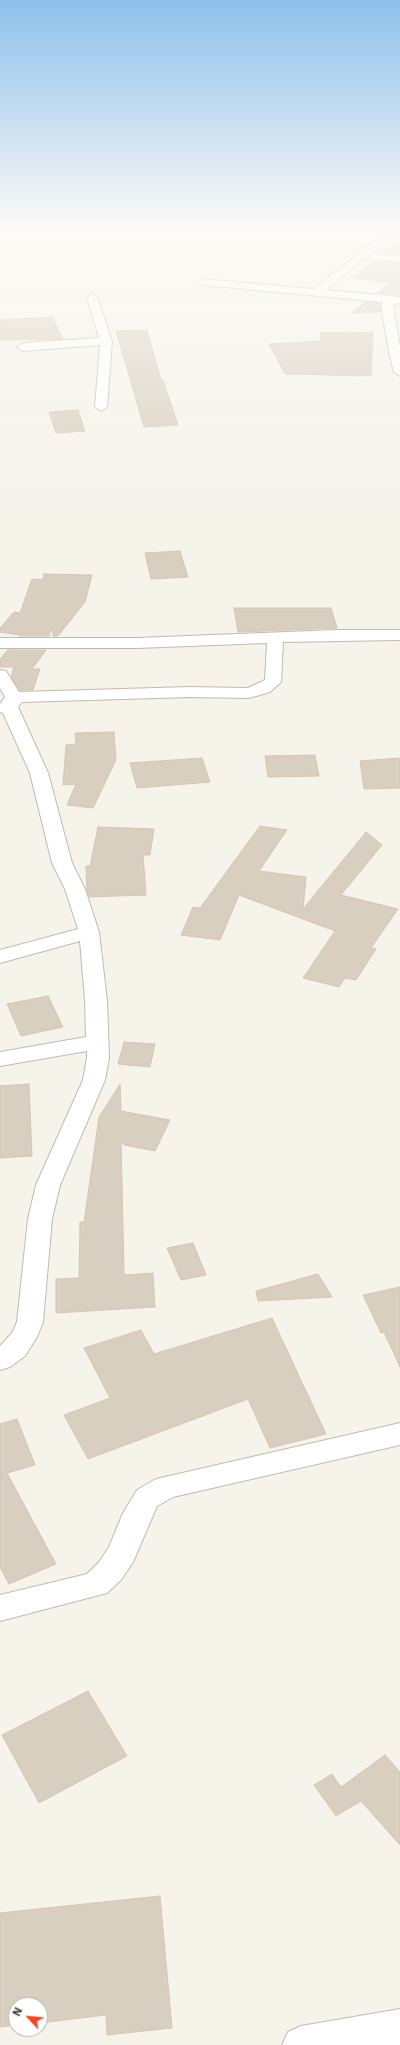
<!DOCTYPE html>
<html>
<head>
<meta charset="utf-8">
<style>
	body { margin:0 }
	#map { position:relative; width:400px; height:2045px; overflow:hidden; background:#f6f3eb; font-family:"Work Sans",sans-serif }
	canvas { display:block }
	.north { position:absolute; left:8px; top:1997px; width:40px; height:40px; box-sizing:border-box; background:#fff; border:1px solid #b7b4af; border-radius:50%; rotate:296deg; font-size:11px; font-weight:700; line-height:16px; text-align:center; color:#4a4438 }
	.north::after { content:''; display:block; margin:auto; width:14px; height:18px; background:#fd411b; clip-path:polygon(50% 0,100% 100%,50% 72%,0 100%) }
</style>
</head>
<body>
<div id="map">
<canvas width="400" height="2045"></canvas>
<div class="north">N</div>
</div>
<script>
const ctx = document.querySelector('canvas').getContext('2d');
ctx.lineJoin = 'round';
function paint(path, color) {
  ctx.fillStyle = color;
  ctx.fill(path, 'evenodd');
}
function poly(rows) {
  const path = new Path2D();
  for (const r of rows) {
    path.moveTo(r[0], r[1]);
    for (let i = 2; i < r.length; i += 2) path.lineTo(r[i], r[i + 1]);
  }
  return path;
}
function trace(path, color, width, dash) {
  ctx.strokeStyle = color;
  ctx.lineWidth = width;
  ctx.lineCap = dash ? 'butt' : 'round';
  ctx.setLineDash(dash || []);
  ctx.stroke(path);
}
const building = poly([
	[400,240,400,254,384,253,400,240],
	[374,261,400,263,400,295,377,293,390,283,354,278,374,261],
	[366,302,380,303,381,312,352,313,366,302],
	[52,317,63,339,0,340,0,320,52,317],
	[147,330,161,380,163,380,178,425,144,427,116,331,147,330],
	[373,332,371,376,285,374,269,344,321,341,320,333,373,332],
	[78,410,85,431,56,433,49,412,78,410],
	[180,551,188,577,151,579,145,553,180,551],
	[44,574,92,575,85,602,58,636,53,636,52,627,49,636,19,636,20,635,0,632,0,628,14,612,20,613,32,579,43,580,44,574],
	[234,608,331,608,337,628,238,632,234,608],
	[8,650,46,650,32,669,40,669,33,690,19,690,11,677,14,667,0,667,0,659,8,650],
	[114,732,116,760,93,808,67,805,76,784,63,785,66,745,76,744,75,733,114,732],
	[315,755,319,776,268,777,265,756,315,755],
	[202,758,210,782,137,788,130,763,202,758],
	[400,758,400,788,364,789,360,761,400,758],
	[260,826,287,830,259,871,306,877,303,909,366,832,382,845,341,895,398,909,371,948,376,949,356,980,345,978,339,987,303,978,335,931,239,895,220,940,181,935,193,907,200,908,260,826],
	[98,827,154,829,150,855,143,855,146,895,89,897,87,889,86,866,90,866,98,827],
	[48,996,63,1027,21,1036,7,1004,48,996],
	[124,1042,155,1044,150,1067,118,1064,124,1042],
	[29,1084,32,1156,0,1158,0,1086,29,1084],
	[120,1084,121,1111,170,1120,155,1151,124,1145,121,1138,124,1275,153,1273,155,1307,56,1313,56,1279,79,1278,80,1222,84,1222,99,1117,120,1084],
	[193,1243,206,1275,181,1280,167,1248,193,1243],
	[318,1274,332,1297,258,1301,256,1291,318,1274],
	[400,1287,400,1367,384,1332,381,1333,363,1295,400,1287],
	[272,1318,326,1434,270,1448,248,1399,88,1459,64,1415,110,1398,84,1348,141,1330,154,1354,272,1318],
	[17,1419,35,1465,7,1473,56,1564,9,1584,0,1567,0,1424,17,1419],
	[88,1691,127,1756,39,1803,2,1735,88,1691],
	[385,1755,400,1772,400,1845,361,1801,336,1816,314,1785,332,1774,341,1787,385,1755],
	[160,1896,172,2028,107,2035,106,2015,40,2023,40,2005,16,2005,16,2025,0,2027,0,1913,160,1896]
]);
paint(building, '#d8cfc0');
trace(building, '#d3c7b3', 1);
const street = poly([
	[391,227,400,227,400,230,370,254,400,256,400,262,363,259,326,290,400,297,400,303,393,305,400,347,400,376,394,372,389,352,381,305,383,302,202,285,197,282,202,279,314,289,391,227],
	[92,294,97,297,112,341,107,407,101,411,95,407,100,345,23,351,17,347,23,343,99,338,87,297,92,294],
	[337,630,400,630,400,640,283,642,281,682,270,692,249,698,190,697,22,702,18,707,48,773,72,863,85,889,99,932,107,1001,109,1058,105,1080,60,1185,52,1219,43,1322,37,1337,25,1356,10,1367,0,1370,0,1346,12,1333,17,1322,28,1219,36,1185,83,1080,87,1058,87,1051,0,1066,0,1052,86,1037,85,1001,80,941,0,963,0,950,78,929,65,889,52,863,30,773,3,713,0,712,0,704,5,697,0,688,0,670,6,671,19,692,190,687,248,688,265,680,267,643,137,648,0,648,0,638,137,638,337,630],
	[400,1423,400,1445,173,1497,157,1506,133,1562,121,1580,107,1593,0,1621,0,1595,87,1574,99,1562,109,1547,123,1513,137,1490,156,1479,400,1423],
	[400,2009,400,2045,282,2045,288,2032,301,2026,400,2009]
]);
trace(street, '#c2bbad', 2);
paint(street, '#fff');
const sky = ctx.createLinearGradient(0, 0, 0, 513);
sky.addColorStop(0, '#8ec0ec');
sky.addColorStop(0.44, '#fbfaf6');
sky.addColorStop(1, '#fbfaf600');
ctx.fillStyle = sky;
ctx.fillRect(0, 0, 400, 513);
</script>
</body>
</html>
